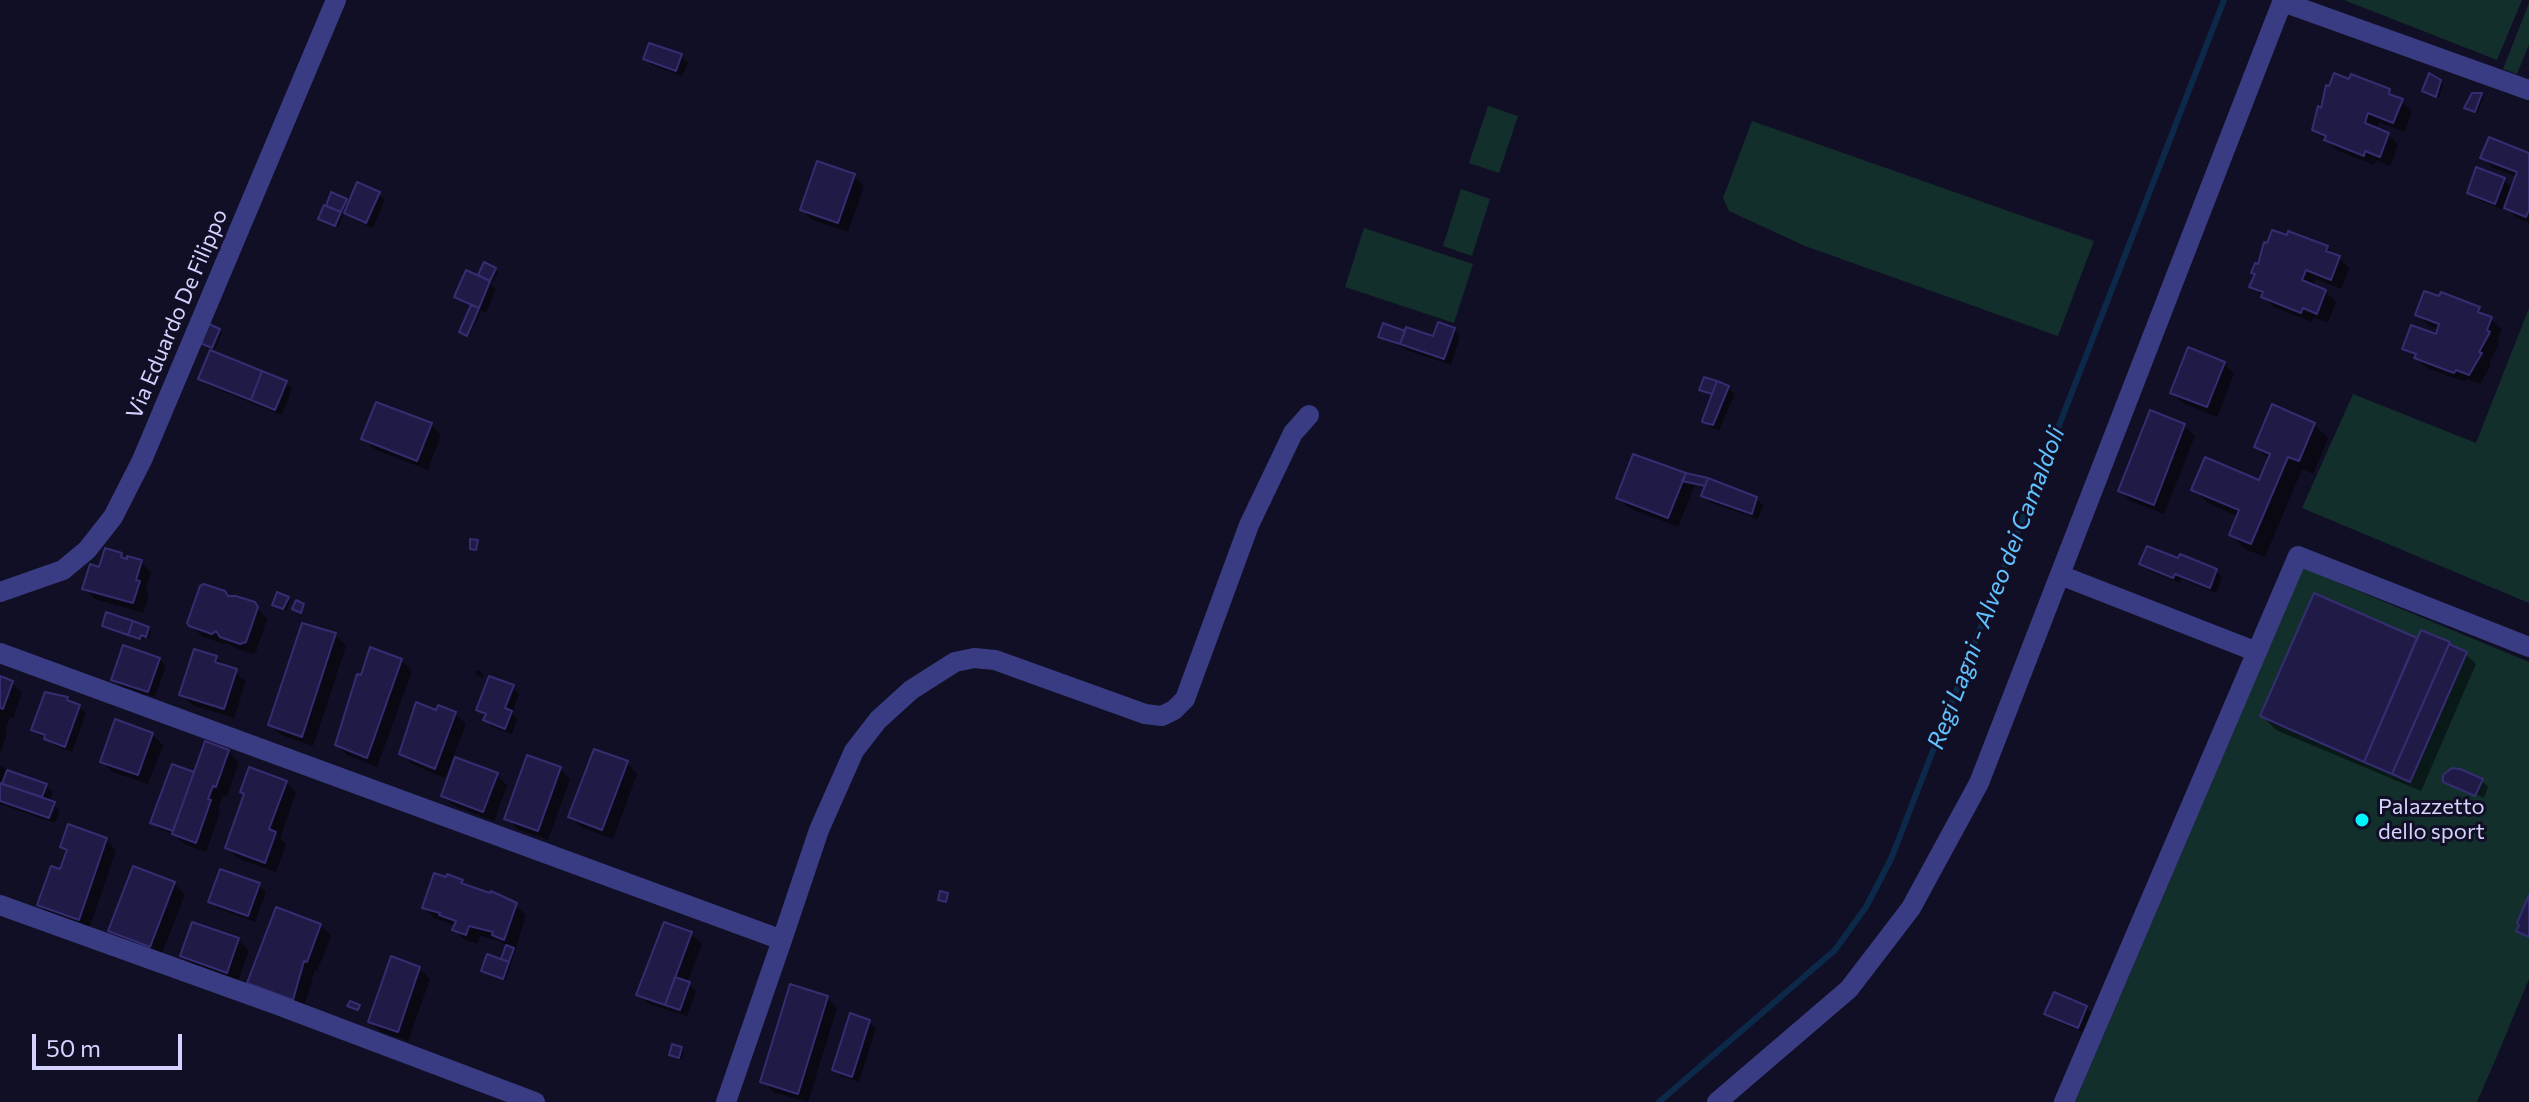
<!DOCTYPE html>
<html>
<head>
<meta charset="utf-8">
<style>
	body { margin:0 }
	#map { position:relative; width:2529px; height:1102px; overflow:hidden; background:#110f25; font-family:Commissioner,sans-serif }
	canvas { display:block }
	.scale { position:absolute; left:32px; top:1034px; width:150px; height:36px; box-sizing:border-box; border:4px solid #d4d2ff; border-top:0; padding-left:10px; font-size:24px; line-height:28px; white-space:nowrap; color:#d4d2ff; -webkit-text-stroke:6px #110f25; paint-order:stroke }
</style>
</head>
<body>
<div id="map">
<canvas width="2529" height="1102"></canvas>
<div class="scale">50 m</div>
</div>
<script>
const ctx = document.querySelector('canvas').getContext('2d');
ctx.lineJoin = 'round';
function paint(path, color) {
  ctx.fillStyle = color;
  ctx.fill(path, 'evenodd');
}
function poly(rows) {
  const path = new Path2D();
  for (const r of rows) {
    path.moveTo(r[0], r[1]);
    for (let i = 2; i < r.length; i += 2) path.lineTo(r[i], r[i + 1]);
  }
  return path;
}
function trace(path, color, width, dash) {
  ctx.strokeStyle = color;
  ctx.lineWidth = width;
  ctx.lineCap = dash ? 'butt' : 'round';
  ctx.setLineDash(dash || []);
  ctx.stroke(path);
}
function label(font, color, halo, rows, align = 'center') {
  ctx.font = font + ' Commissioner,sans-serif';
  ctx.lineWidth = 6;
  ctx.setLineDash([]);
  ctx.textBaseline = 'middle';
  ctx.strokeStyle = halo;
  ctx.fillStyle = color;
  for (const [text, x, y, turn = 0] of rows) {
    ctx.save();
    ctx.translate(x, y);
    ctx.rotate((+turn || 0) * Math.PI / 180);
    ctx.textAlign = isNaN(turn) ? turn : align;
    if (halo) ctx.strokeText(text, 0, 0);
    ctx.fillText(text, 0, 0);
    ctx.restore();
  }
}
paint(poly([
	[2344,0,2522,0,2497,60],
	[2529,3,2529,44,2517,74,2503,69],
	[1488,106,1518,116,1499,173,1469,163],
	[1752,121,2094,241,2058,336,1805,246,1729,211,1723,198],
	[1461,189,1490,199,1472,256,1443,246],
	[1364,228,1473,264,1454,323,1345,287],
	[2529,308,2529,603,2302,508,2353,394,2476,443],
	[2303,568,2529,662,2529,979,2497,1056,2477,1102,2075,1102]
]), '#122f2b');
paint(poly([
	[681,56,688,63,682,76,652,65,645,58],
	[2440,81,2443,84,2439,98,2424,91],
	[2389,91,2412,111,2404,132,2379,122,2376,130,2388,134,2398,145,2390,166,2376,160,2374,165,2337,150,2314,130],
	[2481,96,2484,98,2477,113,2466,107,2470,98],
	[2529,156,2529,223,2517,218,2504,205,2502,209,2476,199,2469,192,2504,180,2513,189,2518,177,2493,168,2483,157],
	[854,176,864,186,848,232,812,220,802,209],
	[378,194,385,200,373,228,353,219,345,211,338,227,323,221,346,201,349,205],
	[2273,232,2327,248,2349,268,2341,289,2316,279,2313,287,2325,291,2336,302,2328,323,2313,317,2312,322,2274,307,2252,287,2263,251],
	[495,269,498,272,493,282,486,279,496,289,486,313,481,311,469,337,461,332,472,307,456,297,486,281,480,275],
	[2479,309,2502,329,2497,341,2499,344,2489,363,2491,365,2480,384,2466,379,2465,382,2427,368,2404,348,2437,337,2440,329,2428,325,2418,314],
	[1454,329,1460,336,1451,365,1409,351,1381,337,1434,339],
	[219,330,222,333,215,349,206,345],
	[2223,363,2234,374,2217,417,2183,403,2173,393],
	[201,378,286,383,292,389,282,415,207,385],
	[1716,383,1728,388,1735,394,1719,430,1711,428,1705,421,1714,396,1701,390],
	[2314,424,2328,438,2313,474,2302,469,2265,557,2245,549,2231,535,2239,517,2208,503,2193,489,2260,482,2269,460,2256,447],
	[431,425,441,435,428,470,374,449,363,438],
	[2184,426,2195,436,2164,514,2131,501,2120,491],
	[1634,457,1756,498,1763,505,1758,519,1710,502,1703,495,1706,488,1695,485,1678,527,1629,508,1618,498],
	[121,555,128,562,141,562,151,573,146,590,149,594,143,613,95,599,84,588,100,570],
	[2142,564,2216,571,2222,578,2216,593,2182,579,2180,583,2148,570],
	[229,598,253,604,267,619,256,652,251,654,233,647,228,643,223,644,202,636,190,625],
	[288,598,290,601,286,611,274,605],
	[303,625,335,635,346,646,313,746,281,735,270,724],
	[104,626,148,629,151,631,149,638,144,637,143,640],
	[2416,639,2465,654,2476,664,2421,791,2276,730,2262,716],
	[216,658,246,681,234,718,192,705,182,694],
	[159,659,166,666,155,697,120,686,114,679],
	[401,660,412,671,377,767,347,755,337,745],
	[475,670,482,672,484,678,477,676],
	[0,679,12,683,22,693,13,718,10,717,5,731,7,734,0,754],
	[513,687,519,694,512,714,517,719,512,734,492,727,479,710],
	[46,694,67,699,86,713,72,752,53,745,34,730],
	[439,708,455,714,466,724,445,778,412,764,402,753],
	[152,735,163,745,148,784,112,772,102,761],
	[228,752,239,762,227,796,223,795,218,810,220,812,206,852,184,844,174,834,159,829,153,822,193,774,195,776],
	[627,763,637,774,613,839,581,827,570,817],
	[0,765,7,769,6,772,46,786,53,792,49,802,60,810,55,823,0,804],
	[559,769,570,779,548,840,517,829,507,818],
	[496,775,507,785,494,821,454,806,443,796],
	[2445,781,2482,781,2488,787,2484,798],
	[286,782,296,793,280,838,286,844,276,872,237,858,227,847,246,795],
	[106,840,116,850,89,929,50,915,39,905,61,872,68,853,62,847],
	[134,868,174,884,185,894,161,956,121,941,110,930],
	[461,882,467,887,515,905,526,915,506,980,486,973,502,962,508,946,500,941,480,936,477,944,465,940,454,930,456,926,434,918,424,908],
	[259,885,266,892,255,922,217,908,210,901],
	[320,925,331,936,317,971,315,970,303,1009,260,993,250,983],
	[666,925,691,934,702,944,687,983,696,991,687,1016,649,1004,638,994],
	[238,940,249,950,238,982,193,966,182,956],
	[419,968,430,979,408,1041,381,1032,370,1022],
	[827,998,837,1008,808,1102,773,1092,763,1081],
	[2086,1008,2093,1014,2085,1033,2053,1020,2047,1013],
	[869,1022,876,1028,859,1082,841,1076,834,1069],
	[681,1048,684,1051,682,1060,672,1055]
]), '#0007');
trace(poly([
	[1659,1102,1835,950,1866,907,1891,859,2224,0]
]), '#0d294a', 6);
const building = poly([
	[649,43,682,54,676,71,643,59,649,43],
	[2334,73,2349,79,2351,74,2390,89,2389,94,2403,99,2393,123,2368,113,2365,123,2389,133,2380,157,2365,151,2364,156,2324,140,2326,136,2312,130,2318,106,2321,108,2326,85,2329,86,2334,73],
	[2429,73,2441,80,2436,97,2422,91,2429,73],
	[2472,93,2482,93,2475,112,2464,108,2472,93],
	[2489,137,2529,153,2529,210,2526,217,2504,208,2517,172,2480,158,2489,137],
	[817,161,855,174,838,223,800,210,817,161],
	[2476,167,2505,178,2495,204,2467,193,2476,167],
	[357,182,380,192,366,223,344,213,357,182],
	[331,192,347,199,341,212,326,206,331,192],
	[324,205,341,212,335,226,318,219,324,205],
	[2272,230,2287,235,2288,231,2328,246,2326,251,2340,256,2331,280,2306,270,2302,280,2326,290,2317,314,2303,308,2301,313,2261,297,2263,292,2249,287,2255,274,2251,273,2255,263,2258,264,2264,242,2267,243,2272,230],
	[484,262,496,268,490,281,478,275,484,262],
	[466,270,490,281,479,308,454,297,466,270],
	[2424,291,2439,296,2441,292,2480,307,2478,312,2492,317,2487,330,2490,332,2479,352,2482,353,2469,375,2456,370,2454,373,2414,358,2416,354,2402,349,2411,325,2436,334,2439,324,2415,315,2424,291],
	[471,305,479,308,467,336,459,332,471,305],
	[1438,322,1455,328,1444,359,1400,344,1406,327,1433,336,1438,322],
	[1383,323,1405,331,1400,344,1378,337,1383,323],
	[209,324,220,329,212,348,200,343,209,324],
	[2188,347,2225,362,2207,407,2170,393,2188,347],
	[210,350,262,371,251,400,198,379,210,350],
	[262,371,287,381,275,410,251,400,262,371],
	[1704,377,1717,381,1712,394,1699,390,1704,377],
	[1717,381,1729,386,1713,425,1702,422,1703,418,1717,381],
	[376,402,432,423,417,461,361,439,376,402],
	[2272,404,2315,423,2299,461,2288,457,2251,544,2229,535,2239,510,2191,490,2205,457,2259,480,2270,454,2254,447,2272,404],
	[2150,410,2185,424,2154,505,2118,491,2150,410],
	[1633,454,1686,473,1668,518,1616,498,1633,454],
	[1686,473,1708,478,1705,486,1682,481,1686,473],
	[1708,478,1757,497,1752,514,1701,496,1708,478],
	[470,539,478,540,476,550,470,549,470,539],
	[2147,546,2178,558,2180,554,2217,569,2210,588,2175,574,2173,578,2139,564,2147,546],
	[105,548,122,553,121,557,127,559,127,556,142,560,136,580,140,581,133,603,82,589,90,564,99,567,105,548],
	[204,584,225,591,228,596,236,596,255,602,258,607,246,642,240,644,220,637,216,631,212,634,189,626,187,623,200,586,204,584],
	[277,592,289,597,283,609,272,605,277,592],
	[2314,593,2417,638,2364,762,2260,716,2314,593],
	[296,600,304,604,301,613,292,609,296,600],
	[106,612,133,621,128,635,102,626,106,612],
	[133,621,149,627,146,637,141,635,140,639,128,635,133,621],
	[302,623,336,633,302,737,268,725,302,623],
	[2421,630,2450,642,2392,774,2364,762,2421,630],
	[2449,644,2467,652,2410,782,2392,774,2449,644],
	[123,645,160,658,148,692,111,680,123,645],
	[370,647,402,659,367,758,335,745,357,674,361,675,370,647],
	[194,649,217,656,215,662,237,669,224,709,179,695,194,649],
	[0,676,13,681,3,709,0,708,0,676],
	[489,676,514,685,505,708,512,711,505,729,483,720,486,714,476,710,489,676],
	[45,692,68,697,67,700,80,705,65,747,44,739,45,735,31,730,45,692],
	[416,702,436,710,438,705,456,712,435,769,399,754,416,702],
	[115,719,153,733,138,775,100,762,115,719],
	[205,741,229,750,216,787,213,786,208,799,211,800,196,843,172,834,205,741],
	[594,749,628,761,602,830,568,817,594,749],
	[527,755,561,767,538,831,504,819,527,755],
	[455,757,498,773,483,812,441,796,455,757],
	[172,764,194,772,173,831,150,823,172,764],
	[249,767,287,781,269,829,276,832,265,863,225,848,244,794,240,792,249,767],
	[2452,768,2460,769,2483,779,2475,796,2443,782,2443,775,2452,768],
	[7,770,47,784,42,797,2,784,7,770],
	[0,783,55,802,49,818,0,801,0,783],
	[68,824,107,838,79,920,37,905,51,866,60,869,67,850,60,847,68,824],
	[133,866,175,882,150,947,108,931,133,866],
	[220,869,260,883,248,916,208,902,220,869],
	[434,873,446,877,447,874,463,880,461,883,490,893,491,891,517,903,504,940,492,935,493,932,469,926,466,935,452,930,456,921,439,915,440,913,422,908,434,873],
	[940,891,948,893,946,902,938,900,940,891],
	[2529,895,2529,937,2516,931,2519,925,2517,923,2529,895],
	[276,907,321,924,307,962,304,961,293,1000,247,983,276,907],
	[192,922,239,938,227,973,180,956,192,922],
	[664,922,692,932,665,1005,636,995,664,922],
	[506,945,514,948,509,962,501,959,506,945],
	[487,954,509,962,503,979,481,971,487,954],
	[391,956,420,967,398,1032,368,1022,391,956],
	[675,977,690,982,680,1010,665,1005,675,977],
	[790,984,828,996,798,1094,760,1082,790,984],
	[2054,992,2087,1006,2078,1028,2044,1014,2054,992],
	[350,1001,360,1005,358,1010,347,1006,350,1001],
	[850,1013,870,1020,852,1077,832,1070,850,1013],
	[672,1044,682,1047,679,1058,669,1055,672,1044]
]);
paint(building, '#201b46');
trace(building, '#352d71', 2);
trace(poly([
	[2283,2,2529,90],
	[2060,575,2257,652],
	[0,592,63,570,87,550,113,517,142,460,336,0],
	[0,653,782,940,726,1102],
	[0,905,278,1005,535,1102],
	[782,940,819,830,854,751,878,720,911,690,955,662,974,658,995,660,1145,714,1162,716,1174,710,1185,699,1249,525,1293,433,1309,415],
	[1717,1102,1849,989,1911,908,1979,783,2283,0],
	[2064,1102,2298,556,2529,647]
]), '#3a3c83', 20);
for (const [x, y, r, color] of [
	[2362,820,8,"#01f6fc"]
]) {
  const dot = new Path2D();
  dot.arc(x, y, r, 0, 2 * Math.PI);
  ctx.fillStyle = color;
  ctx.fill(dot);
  trace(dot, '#110f25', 3);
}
label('22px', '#d4d2ff', '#110f25', [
	["Via Eduardo De Filippo",177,314,-67]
]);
label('22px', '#d4d2ff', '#110f25', [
	["Palazzetto",2378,807],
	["dello sport",2378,832]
], 'left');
label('italic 24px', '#61c1fe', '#110f25', [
	["Regi Lagni - Alveo dei Camaldoli",1996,588,-69]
]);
</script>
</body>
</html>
